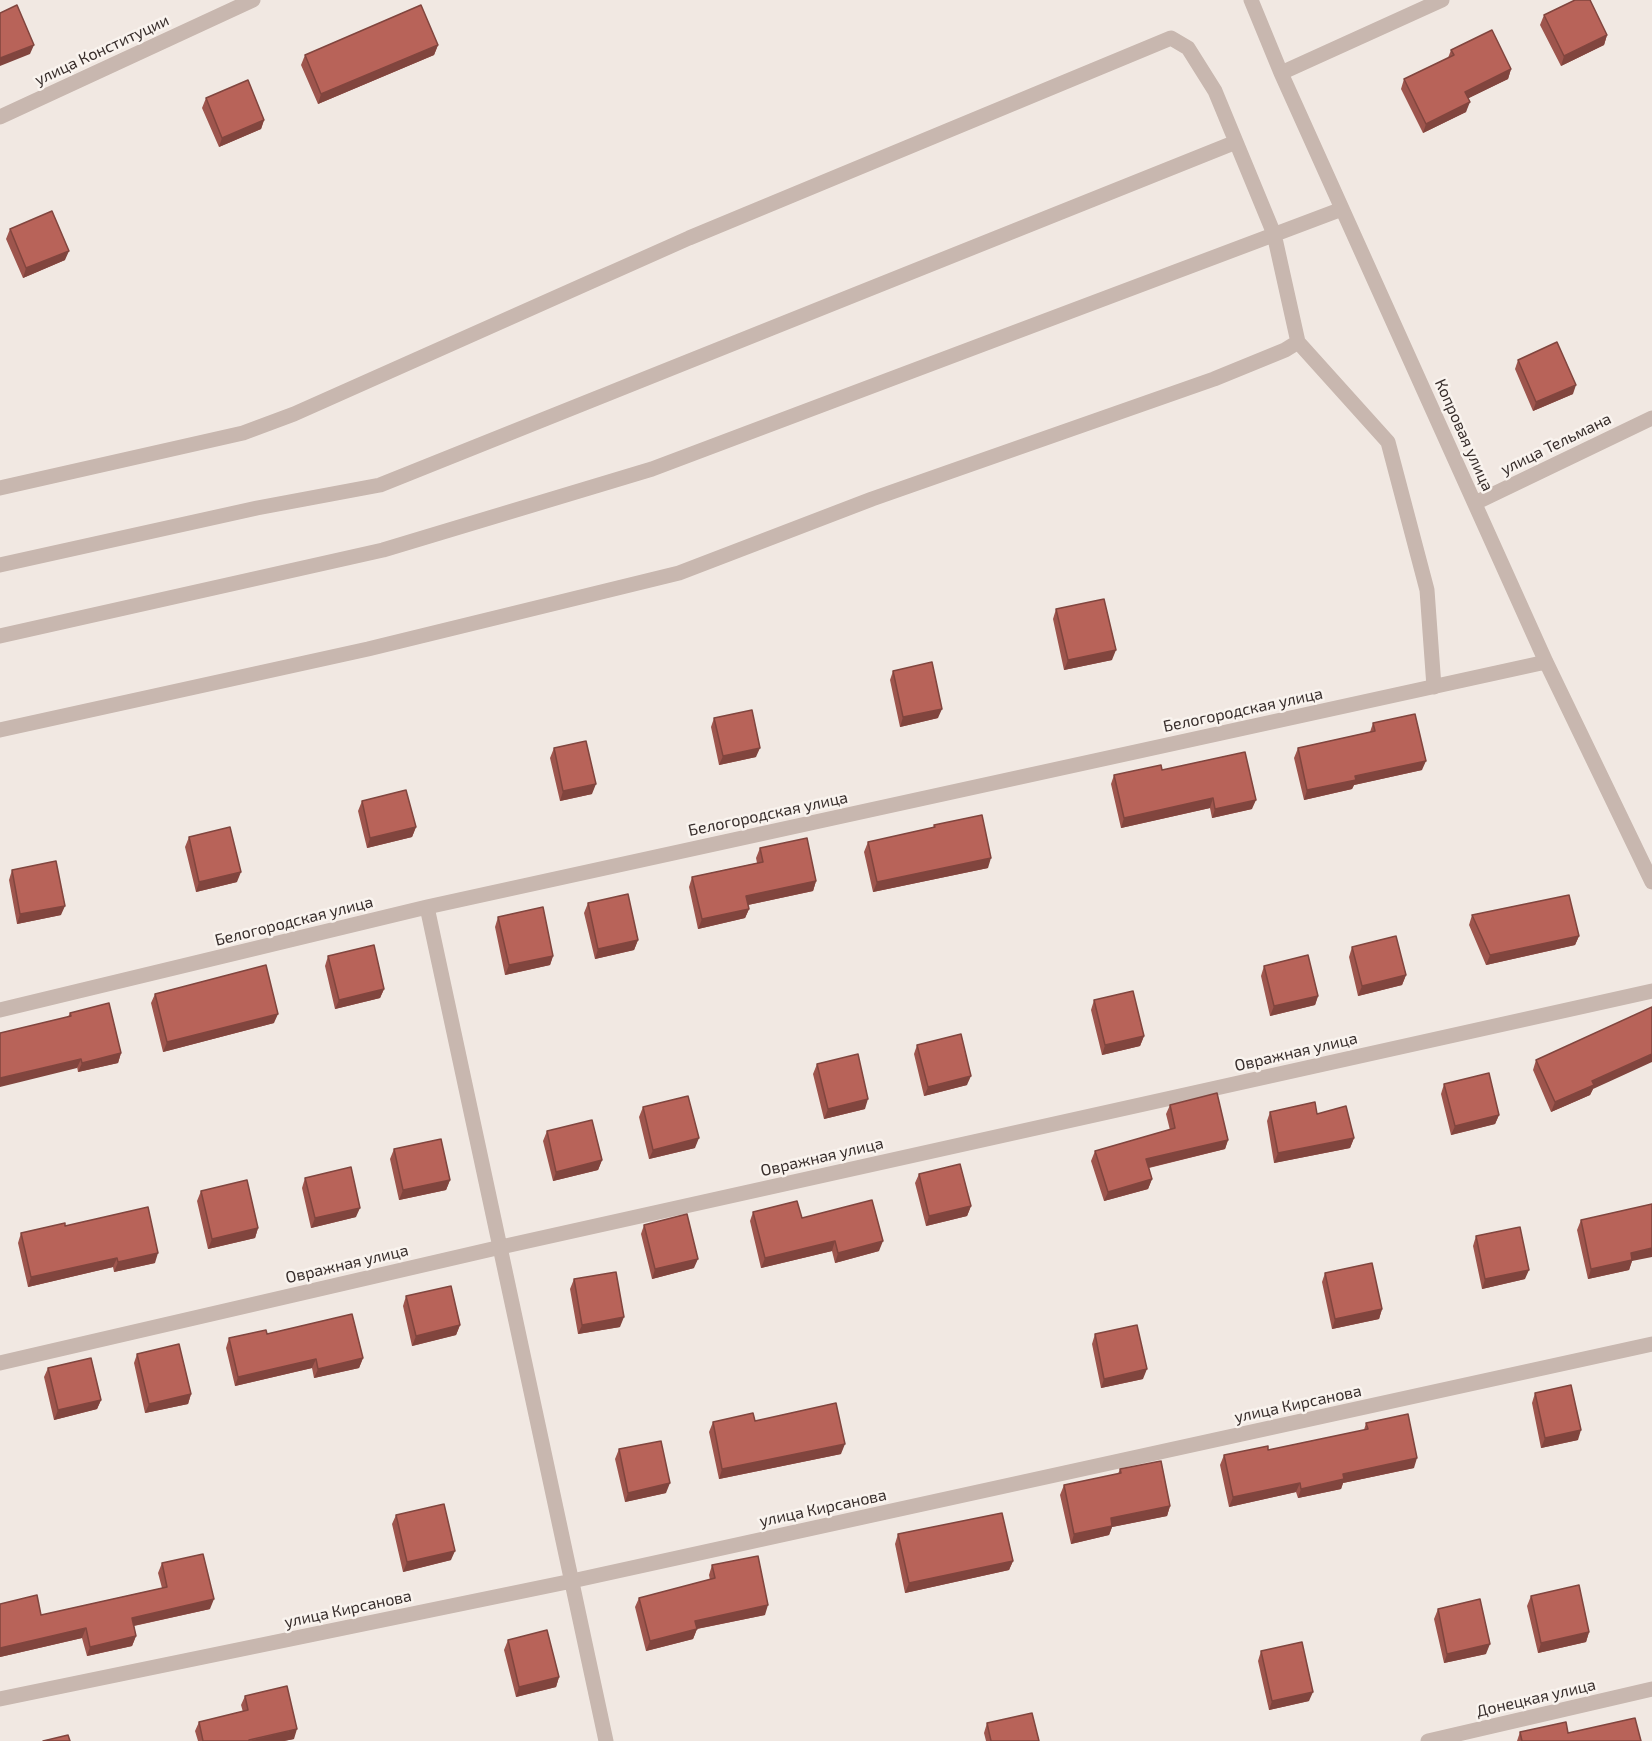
<!DOCTYPE html>
<html>
<head>
<meta charset="utf-8">
<style>
	body { margin:0 }
	canvas { display:block; background:#f1e8e2 }
</style>
</head>
<body>
<canvas width="1652" height="1741"></canvas>
<script>
const ctx = document.querySelector('canvas').getContext('2d');
ctx.lineJoin = 'round';
function poly(rows) {
  const path = new Path2D();
  for (const r of rows) {
    path.moveTo(r[0], r[1]);
    for (let i = 2; i < r.length; i += 2) path.lineTo(r[i], r[i + 1]);
  }
  return path;
}
function trace(path, color, width, dash) {
  ctx.strokeStyle = color;
  ctx.lineWidth = width;
  ctx.lineCap = dash ? 'butt' : 'round';
  ctx.setLineDash(dash || []);
  ctx.stroke(path);
}
function paint(path, color) {
  ctx.fillStyle = color;
  ctx.fill(path, 'evenodd');
}
function label(font, color, halo, rows, align = 'center') {
  ctx.font = font + ' "Exo 2",sans-serif';
  ctx.lineWidth = 5;
  ctx.setLineDash([]);
  ctx.textBaseline = 'middle';
  ctx.strokeStyle = halo;
  ctx.fillStyle = color;
  for (const [text, x, y, turn = 0] of rows) {
    ctx.save();
    ctx.translate(x, y);
    ctx.rotate((+turn || 0) * Math.PI / 180);
    ctx.textAlign = isNaN(turn) ? turn : align;
    if (halo) ctx.strokeText(text, 0, 0);
    ctx.fillText(text, 0, 0);
    ctx.restore();
  }
}
trace(poly([
	[1251,0,1281,73,1546,662,1652,882],
	[1281,73,1442,0],
	[0,117,253,0],
	[0,488,243,433,294,414,689,238,1171,38,1188,48,1215,91,1274,234,1298,342],
	[1475,503,1652,418],
	[0,565,257,508,380,485,1236,142],
	[0,636,383,550,652,469,1342,209],
	[0,730,368,649,679,573,872,499,1214,379,1285,350,1298,342,1388,442,1427,590,1434,687],
	[427,907,606,1741],
	[0,1010,427,907,1546,662],
	[0,1363,501,1247,1652,991],
	[0,1699,572,1581,1652,1344],
	[1428,1741,1652,1689]
]), '#c8b7af', 15);
paint(poly([
	[1544,15,1607,35,1604,45,1561,66,1540,25],
	[438,45,434,55,318,104,301,65,305,55],
	[1451,50,1511,69,1508,79,1468,98,1466,112,1423,133,1401,89,1404,79,1448,58],
	[206,98,264,120,261,129,219,147,202,108],
	[10,229,65,260,23,278,6,239],
	[1518,360,1573,394,1533,411,1515,369],
	[1056,609,1112,660,1064,670,1053,619],
	[893,671,938,718,900,727,890,680],
	[714,718,756,757,719,765,711,727],
	[1373,723,1422,770,1354,785,1352,789,1304,800,1294,758,1298,748,1370,732],
	[554,748,592,794,560,801,550,758],
	[1162,770,1252,809,1212,818,1210,808,1121,828,1111,784,1114,775],
	[362,801,416,827,412,837,367,848,358,811],
	[934,825,988,868,873,892,864,852,868,842,933,828],
	[189,837,237,882,196,892,185,847],
	[760,848,816,881,813,891,748,905,749,909,745,918,698,929,689,887,692,877,757,863,756,858],
	[12,870,61,915,17,924,9,880],
	[588,903,638,940,634,950,595,959,584,913],
	[1472,915,1579,936,1575,945,1486,965,1469,925],
	[498,917,553,956,550,965,505,975,495,927],
	[1352,947,1406,975,1402,985,1358,996,1349,957],
	[328,956,384,989,380,998,335,1009,325,966],
	[1264,966,1318,996,1315,1005,1270,1016,1261,976],
	[155,994,274,1023,163,1052,151,1003],
	[1094,1000,1144,1036,1140,1046,1102,1055,1091,1010],
	[70,1013,121,1053,118,1063,78,1072,68,1017],
	[917,1045,967,1085,924,1096,914,1054],
	[1536,1060,1593,1089,1590,1095,1551,1112,1533,1070],
	[817,1064,865,1109,824,1119,813,1074],
	[1444,1084,1499,1115,1495,1124,1451,1135,1441,1094],
	[1170,1105,1228,1140,1225,1149,1149,1168,1152,1179,1148,1189,1104,1201,1091,1161,1095,1151,1170,1130,1166,1114],
	[643,1107,695,1148,649,1159,639,1117],
	[1270,1112,1317,1114,1354,1138,1350,1148,1274,1163,1267,1121],
	[547,1131,602,1160,598,1170,553,1181,543,1141],
	[394,1149,450,1180,446,1190,399,1200,390,1159],
	[919,1174,971,1206,967,1216,926,1226,915,1183],
	[305,1178,356,1217,311,1228,302,1188],
	[201,1191,258,1228,255,1238,208,1249,197,1201],
	[753,1212,879,1251,835,1263,832,1251,761,1268,750,1221],
	[1581,1220,1632,1261,1629,1270,1588,1279,1577,1230],
	[644,1225,694,1268,652,1279,641,1234],
	[65,1226,155,1263,114,1272,113,1267,28,1287,18,1243,21,1233],
	[1476,1236,1525,1279,1482,1289,1473,1246],
	[1325,1273,1382,1309,1379,1319,1332,1329,1322,1282],
	[574,1279,620,1327,578,1334,570,1289],
	[406,1296,460,1325,456,1335,412,1346,403,1306],
	[267,1334,363,1358,359,1368,314,1378,312,1368,235,1386,226,1348,229,1338],
	[1095,1334,1143,1379,1101,1388,1092,1344],
	[137,1354,191,1394,188,1404,145,1413,134,1363],
	[48,1368,101,1400,97,1409,54,1420,44,1377],
	[1535,1393,1578,1440,1541,1448,1532,1403],
	[755,1421,841,1454,719,1479,709,1432,713,1422],
	[1366,1423,1414,1468,1343,1483,1341,1489,1298,1498,1296,1492,1229,1507,1220,1465,1224,1455,1268,1450,1364,1430],
	[619,1449,666,1493,625,1502,615,1459],
	[1120,1469,1170,1506,1167,1516,1112,1527,1109,1535,1071,1544,1060,1495,1064,1485,1118,1474],
	[396,1515,451,1560,403,1572,392,1524],
	[898,1534,1013,1561,1009,1570,905,1593,895,1544],
	[162,1563,210,1609,134,1626,136,1636,132,1646,87,1656,82,1638,0,1657,0,1604,41,1615,162,1588,158,1573],
	[712,1565,765,1615,697,1629,693,1639,646,1651,635,1607,639,1598,710,1580,709,1575],
	[1531,1596,1589,1632,1586,1642,1538,1653,1527,1606],
	[1438,1609,1486,1654,1444,1663,1434,1619],
	[508,1640,559,1677,556,1687,516,1697,504,1650],
	[1261,1651,1309,1701,1269,1710,1258,1661],
	[245,1696,294,1739,284,1741,198,1741,195,1731,199,1722,243,1712,241,1705],
	[987,1723,1039,1741,986,1741,984,1733],
	[1520,1732,1568,1733,1641,1741,1517,1741]
]), '#9e554d');
paint(poly([
	[1607,35,1604,45,1561,66,1564,56],
	[34,45,30,54,0,66,0,58],
	[438,45,434,55,318,104,321,94],
	[1511,69,1508,79,1461,102,1465,92],
	[1470,102,1466,112,1423,133,1426,124],
	[264,120,261,129,219,147,222,138],
	[69,251,65,260,23,278,26,268],
	[1576,385,1573,394,1533,411,1536,402],
	[1116,650,1112,660,1064,670,1068,660],
	[942,709,938,718,900,727,903,717],
	[760,748,756,757,719,765,723,756],
	[1426,761,1422,770,1354,785,1352,789,1304,800,1307,790,1355,776],
	[596,784,592,794,560,801,563,791],
	[1213,798,1210,808,1121,828,1124,818],
	[1256,800,1252,809,1212,818,1215,809],
	[416,827,412,837,367,848,370,838],
	[991,858,988,868,873,892,877,882],
	[241,872,237,882,196,892,199,882],
	[816,881,813,891,743,906,746,896],
	[65,906,61,915,17,924,20,914],
	[749,909,745,918,698,929,702,919],
	[1579,936,1575,945,1486,965,1490,955],
	[638,940,634,950,595,959,598,949],
	[553,956,550,965,505,975,509,965],
	[1406,975,1402,985,1358,996,1362,986],
	[384,989,380,998,335,1009,339,1000],
	[1318,996,1315,1005,1270,1016,1274,1006],
	[278,1014,274,1023,163,1052,167,1042],
	[1144,1036,1140,1046,1102,1055,1105,1045],
	[121,1053,118,1063,78,1072,82,1063],
	[1652,1054,1652,1062,1593,1089,1590,1095,1551,1112,1555,1102,1592,1081],
	[81,1059,77,1068,0,1087,0,1078],
	[971,1076,967,1085,924,1096,928,1087],
	[868,1099,865,1109,824,1119,828,1109],
	[1499,1115,1495,1124,1451,1135,1455,1126],
	[699,1138,695,1148,649,1159,653,1150],
	[1354,1138,1350,1148,1274,1163,1278,1153],
	[1228,1140,1225,1149,1143,1169,1146,1159],
	[602,1160,598,1170,553,1181,556,1172],
	[1152,1179,1148,1189,1104,1201,1108,1192],
	[450,1180,446,1190,399,1200,403,1190],
	[971,1206,967,1216,926,1226,929,1216],
	[360,1208,356,1217,311,1228,315,1218],
	[258,1228,255,1238,208,1249,212,1239],
	[835,1241,832,1251,761,1268,765,1258],
	[883,1241,879,1251,835,1263,838,1253],
	[1652,1248,1652,1257,1632,1261,1629,1270,1588,1279,1591,1269,1631,1253],
	[158,1253,155,1263,114,1272,118,1262],
	[117,1258,113,1267,28,1287,31,1277],
	[698,1259,694,1268,652,1279,655,1269],
	[1529,1270,1525,1279,1482,1289,1485,1279],
	[1382,1309,1379,1319,1332,1329,1335,1319],
	[624,1317,620,1327,578,1334,582,1325],
	[460,1325,456,1335,412,1346,416,1336],
	[363,1358,359,1368,314,1378,318,1369],
	[316,1359,312,1368,235,1386,238,1377],
	[1147,1369,1143,1379,1101,1388,1104,1379],
	[191,1394,188,1404,145,1413,149,1404],
	[101,1400,97,1409,54,1420,58,1410],
	[1581,1430,1578,1440,1541,1448,1545,1438],
	[845,1444,841,1454,719,1479,722,1469],
	[1417,1458,1414,1468,1343,1483,1341,1489,1298,1498,1301,1489,1343,1474],
	[670,1483,666,1493,625,1502,628,1493],
	[1300,1483,1296,1492,1229,1507,1233,1497],
	[1170,1506,1167,1516,1112,1527,1109,1535,1071,1544,1074,1534,1111,1518],
	[455,1551,451,1560,403,1572,407,1562],
	[1013,1561,1009,1570,905,1593,909,1583],
	[214,1599,210,1609,128,1627,132,1618],
	[768,1605,765,1615,691,1630,695,1621],
	[86,1628,82,1638,0,1657,0,1648],
	[697,1629,693,1639,646,1651,650,1641],
	[1589,1632,1586,1642,1538,1653,1541,1643],
	[136,1636,132,1646,87,1656,90,1647],
	[1490,1644,1486,1654,1444,1663,1447,1654],
	[559,1677,556,1687,516,1697,519,1687],
	[1313,1692,1309,1701,1269,1710,1272,1701],
	[297,1729,294,1739,284,1741,249,1741]
]), '#81453e');
const building = poly([
	[1575,0,1590,0,1607,35,1564,56,1544,15,1575,0],
	[17,5,34,45,0,58,0,13,17,5],
	[421,5,438,45,321,94,305,55,421,5],
	[1492,30,1511,69,1465,92,1470,102,1426,124,1404,79,1454,55,1451,50,1492,30],
	[248,80,264,120,222,138,206,98,248,80],
	[52,211,69,251,26,268,10,229,52,211],
	[1557,342,1576,385,1536,402,1518,360,1557,342],
	[1104,599,1116,650,1068,660,1056,609,1104,599],
	[932,662,942,709,903,717,893,671,932,662],
	[752,710,760,748,723,756,714,718,752,710],
	[1415,714,1426,761,1355,776,1356,780,1307,790,1298,748,1375,731,1373,723,1415,714],
	[586,741,596,784,563,791,554,748,586,741],
	[1245,752,1256,800,1215,809,1213,798,1124,818,1114,775,1161,765,1162,770,1245,752],
	[406,790,416,827,370,838,362,801,406,790],
	[982,815,991,858,877,882,868,842,935,827,934,825,982,815],
	[230,827,241,872,199,882,189,837,230,827],
	[807,838,816,881,746,896,749,909,702,919,692,877,763,862,760,848,807,838],
	[56,861,65,906,20,914,12,870,56,861],
	[628,894,638,940,598,949,588,903,628,894],
	[1569,895,1579,936,1490,955,1472,915,1569,895],
	[543,907,553,956,509,965,498,917,543,907],
	[1396,936,1406,975,1362,986,1352,947,1396,936],
	[374,945,384,989,339,1000,328,956,374,945],
	[1308,955,1318,996,1274,1006,1264,966,1308,955],
	[266,965,278,1014,167,1042,155,994,266,965],
	[1133,991,1144,1036,1105,1045,1094,1000,1133,991],
	[109,1003,121,1053,82,1063,81,1059,0,1078,0,1033,71,1016,70,1013,109,1003],
	[1652,1007,1652,1054,1592,1081,1594,1085,1555,1102,1536,1060,1652,1007],
	[961,1034,971,1076,928,1087,917,1045,961,1034],
	[858,1054,868,1099,828,1109,817,1064,858,1054],
	[1489,1073,1499,1115,1455,1126,1444,1084,1489,1073],
	[1217,1093,1228,1140,1146,1159,1152,1179,1108,1192,1095,1151,1175,1128,1170,1105,1217,1093],
	[688,1096,699,1138,653,1150,643,1107,688,1096],
	[1315,1102,1317,1114,1346,1106,1354,1138,1278,1153,1270,1112,1315,1102],
	[592,1120,602,1160,556,1172,547,1131,592,1120],
	[441,1139,450,1180,403,1190,394,1149,441,1139],
	[960,1164,971,1206,929,1216,919,1174,960,1164],
	[351,1167,360,1208,315,1218,305,1178,351,1167],
	[247,1180,258,1228,212,1239,201,1191,247,1180],
	[872,1200,883,1241,838,1253,835,1241,765,1258,753,1212,797,1201,802,1218,872,1200],
	[1652,1204,1652,1248,1631,1253,1632,1260,1591,1269,1581,1220,1652,1204],
	[148,1207,158,1253,118,1262,117,1258,31,1277,21,1233,65,1223,65,1226,148,1207],
	[687,1214,698,1259,655,1269,644,1225,687,1214],
	[1520,1227,1529,1270,1485,1279,1476,1236,1520,1227],
	[1372,1263,1382,1309,1335,1319,1325,1273,1372,1263],
	[616,1272,624,1317,582,1325,574,1279,616,1272],
	[451,1286,460,1325,416,1336,406,1296,451,1286],
	[352,1314,363,1358,318,1369,316,1359,238,1377,229,1338,266,1330,267,1334,352,1314],
	[1137,1325,1147,1369,1104,1379,1095,1334,1137,1325],
	[179,1344,191,1394,149,1404,137,1354,179,1344],
	[91,1358,101,1400,58,1410,48,1368,91,1358],
	[1571,1385,1581,1430,1545,1438,1535,1393,1571,1385],
	[836,1403,845,1444,722,1469,713,1422,753,1413,755,1421,836,1403],
	[1408,1414,1417,1458,1343,1474,1344,1479,1301,1489,1300,1483,1233,1497,1224,1455,1268,1446,1268,1450,1368,1429,1366,1423,1408,1414],
	[661,1441,670,1483,628,1493,619,1449,661,1441],
	[1161,1461,1170,1506,1111,1518,1112,1526,1074,1534,1064,1485,1121,1473,1120,1469,1161,1461],
	[444,1504,455,1551,407,1562,396,1515,444,1504],
	[1002,1513,1013,1561,909,1583,898,1534,1002,1513],
	[203,1554,214,1599,132,1618,136,1636,90,1647,86,1628,0,1648,0,1604,37,1595,41,1615,167,1587,162,1563,203,1554],
	[758,1556,768,1605,695,1621,697,1629,650,1641,639,1598,715,1578,712,1565,758,1556],
	[1579,1585,1589,1632,1541,1643,1531,1596,1579,1585],
	[1480,1599,1490,1644,1447,1654,1438,1609,1480,1599],
	[547,1630,559,1677,519,1687,508,1640,547,1630],
	[1302,1642,1313,1692,1272,1701,1261,1651,1302,1642],
	[287,1686,297,1729,249,1740,249,1741,203,1741,199,1722,248,1710,245,1696,287,1686],
	[1032,1713,1039,1741,991,1741,987,1723,1032,1713],
	[1635,1718,1641,1741,1522,1741,1520,1732,1566,1722,1568,1733,1635,1718],
	[68,1735,70,1741,43,1741,68,1735]
]);
paint(building, '#b86359');
trace(building, '#81453e', 1.5);
label('16px', '#382e2c', '#f9f3ee', [
	["улица Конституции",102,50,-25],
	["Копровая улица",1464,435,66],
	["улица Тельмана",1556,444,-26],
	["Белогородская улица",1243,710,-12],
	["Белогородская улица",768,814,-12],
	["Белогородская улица",294,921,-14],
	["Овражная улица",1296,1052,-13],
	["Овражная улица",822,1157,-13],
	["Овражная улица",347,1264,-13],
	["улица Кирсанова",1298,1404,-12],
	["улица Кирсанова",823,1508,-12],
	["улица Кирсанова",348,1609,-12],
	["Донецкая улица",1536,1698,-13]
]);
</script>
</body>
</html>
